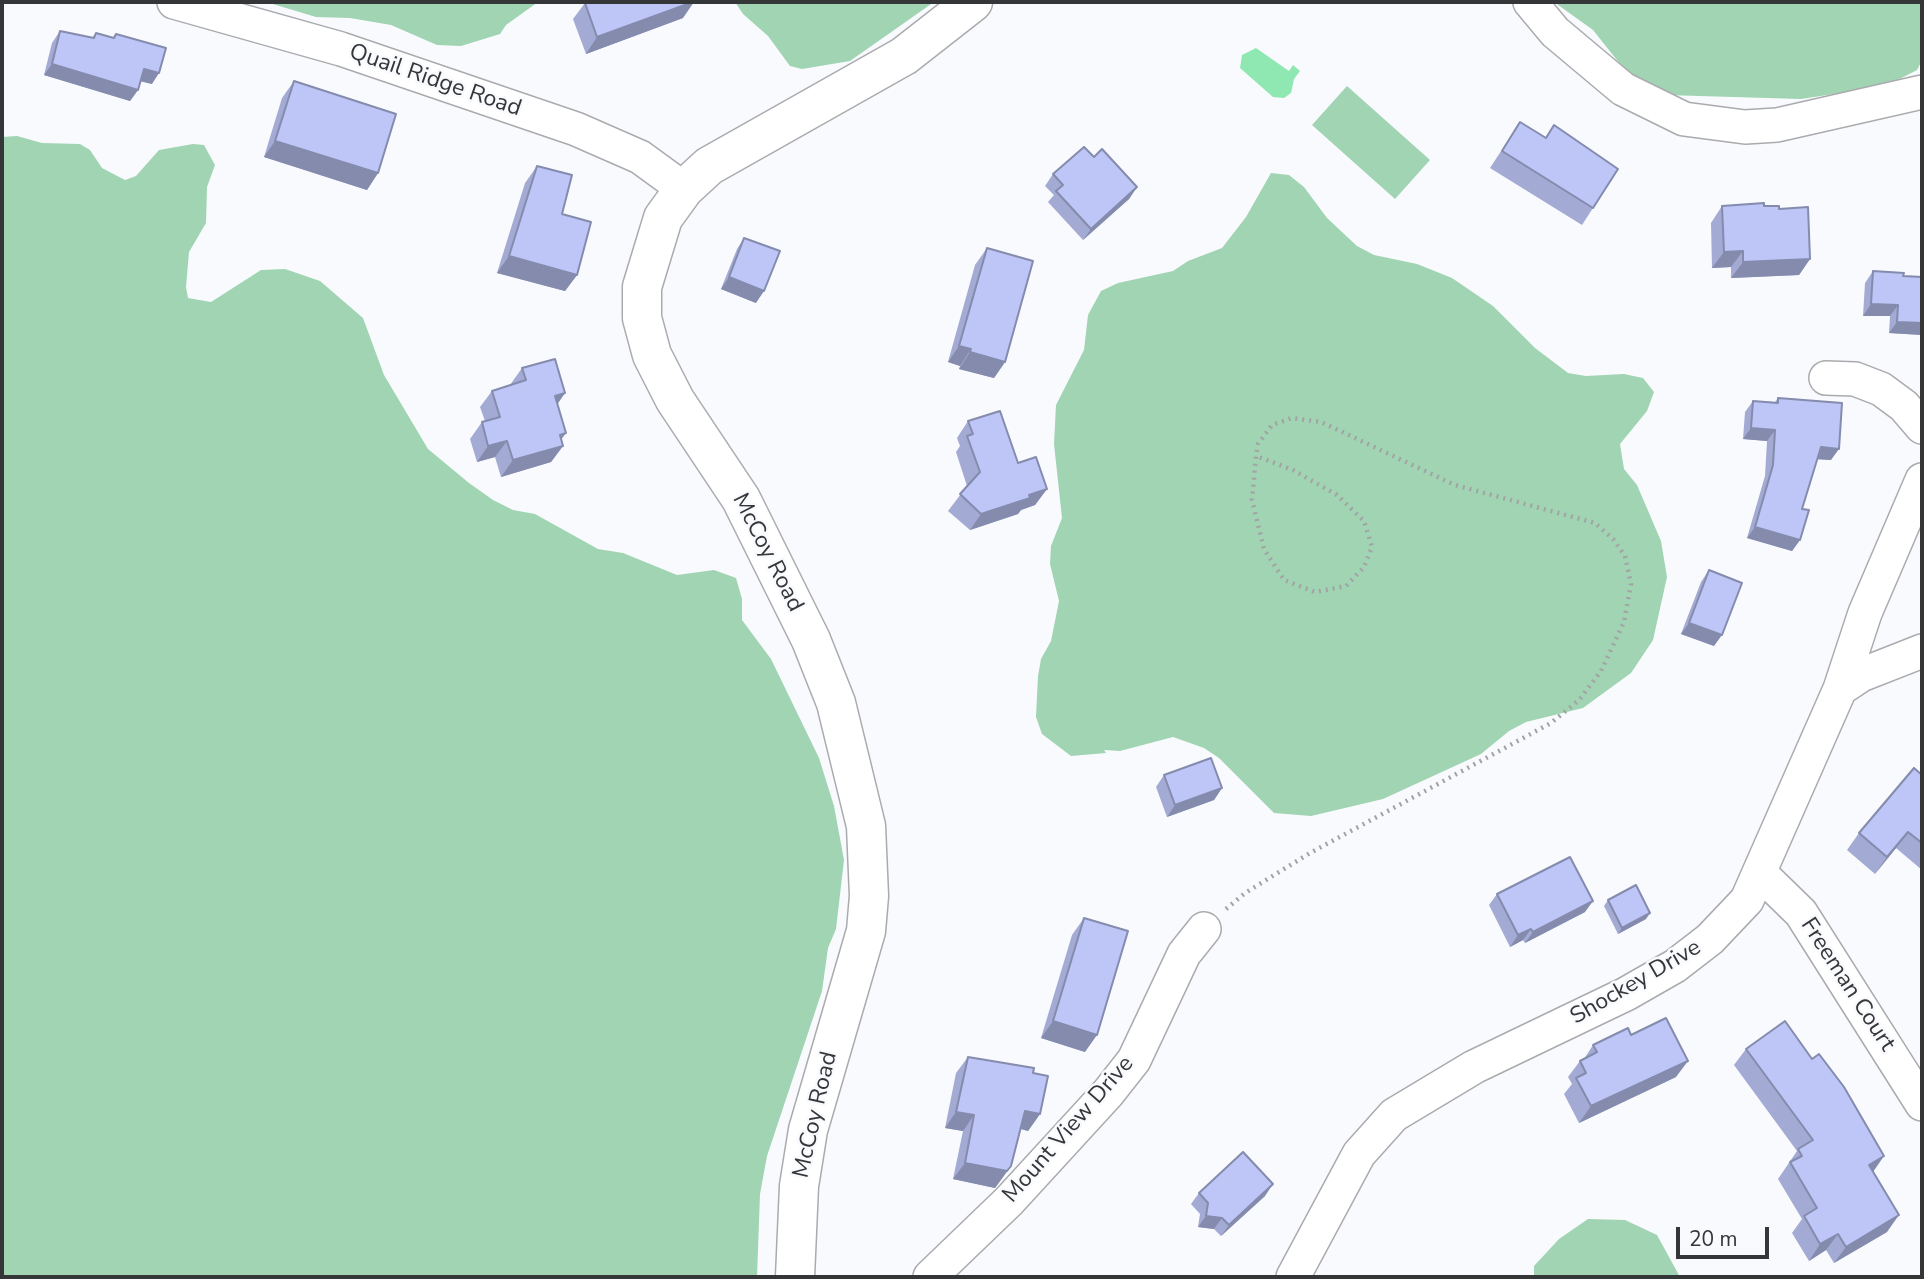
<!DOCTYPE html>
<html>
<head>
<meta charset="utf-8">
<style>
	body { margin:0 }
	#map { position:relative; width:1924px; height:1279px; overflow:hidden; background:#f9fafd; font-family:"Nunito Sans",sans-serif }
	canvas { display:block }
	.frame { position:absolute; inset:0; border:4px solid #353637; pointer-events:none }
	.scale { position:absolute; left:1676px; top:1227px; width:93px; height:32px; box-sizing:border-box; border:4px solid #353637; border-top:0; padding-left:9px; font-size:21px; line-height:24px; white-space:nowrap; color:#353637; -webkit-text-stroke:5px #f9fafd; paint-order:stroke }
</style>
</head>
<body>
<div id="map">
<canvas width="1924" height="1279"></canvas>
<div class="frame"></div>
<div class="scale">20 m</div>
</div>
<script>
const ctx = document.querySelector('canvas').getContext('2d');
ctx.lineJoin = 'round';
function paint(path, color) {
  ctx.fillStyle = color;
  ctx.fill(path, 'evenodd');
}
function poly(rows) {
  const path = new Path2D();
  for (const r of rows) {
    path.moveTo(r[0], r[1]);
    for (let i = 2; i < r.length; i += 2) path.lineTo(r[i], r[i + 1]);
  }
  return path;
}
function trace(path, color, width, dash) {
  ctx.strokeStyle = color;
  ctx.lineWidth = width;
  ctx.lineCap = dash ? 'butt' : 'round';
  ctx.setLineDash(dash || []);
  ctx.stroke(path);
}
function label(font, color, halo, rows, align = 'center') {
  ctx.font = font + ' "Nunito Sans",sans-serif';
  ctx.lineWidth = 5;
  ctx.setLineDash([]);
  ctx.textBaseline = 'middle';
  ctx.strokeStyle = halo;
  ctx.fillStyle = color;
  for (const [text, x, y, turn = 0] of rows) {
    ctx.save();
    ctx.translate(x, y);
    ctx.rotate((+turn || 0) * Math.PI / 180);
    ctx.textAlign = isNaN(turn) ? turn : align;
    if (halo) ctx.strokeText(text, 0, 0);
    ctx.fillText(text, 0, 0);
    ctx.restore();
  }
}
paint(poly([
	[266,2,538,2,506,25,500,34,461,46,437,45,391,25,350,18,316,17],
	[735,2,934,2,850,61,802,69,790,66,768,36,743,14],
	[1554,2,1922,2,1922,60,1917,70,1886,86,1801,99,1666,95,1628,74,1593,30],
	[1347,86,1430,160,1395,199,1312,125],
	[17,136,42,143,80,144,90,150,102,168,125,180,136,176,159,150,193,144,204,145,215,165,207,187,206,223,189,252,186,287,188,298,211,302,261,270,285,269,320,281,363,318,384,375,428,449,469,483,493,500,513,510,535,514,598,549,623,553,677,575,714,570,736,578,742,599,742,620,771,659,819,758,834,806,844,860,836,929,828,948,822,991,767,1156,760,1194,757,1277,2,1277,2,137],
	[1271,173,1289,175,1304,187,1327,218,1357,246,1374,255,1417,264,1452,278,1493,306,1535,348,1568,373,1586,376,1624,374,1643,378,1654,392,1647,411,1620,444,1624,469,1637,485,1661,541,1667,577,1653,640,1631,673,1583,708,1526,722,1509,731,1481,754,1383,799,1311,816,1274,813,1219,758,1204,748,1173,737,1120,751,1104,750,1106,753,1071,756,1042,734,1036,717,1038,676,1041,659,1051,641,1059,601,1050,564,1051,546,1062,518,1054,444,1056,405,1084,350,1088,315,1101,291,1118,283,1173,271,1188,261,1222,248,1246,217],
	[1588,1219,1625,1220,1657,1235,1680,1277,1534,1277,1534,1266,1559,1239]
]), '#a0d4b2');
paint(poly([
	[1256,48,1289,71,1293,65,1300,71,1294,79,1291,93,1284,98,1273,97,1240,68,1242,55]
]), '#8fe7b1');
const minor = poly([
	[174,2,341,49,576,129,640,157,684,189],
	[1530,2,1555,32,1623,89,1684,119,1745,127,1777,125,1922,92],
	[1826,378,1855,379,1881,389,1904,406,1922,427],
	[1840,689,1861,675,1922,651],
	[1761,874,1801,913,1922,1104],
	[930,1277,1009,1201,1108,1093,1134,1060,1184,954,1204,929],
	[1293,1277,1359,1154,1394,1115,1474,1067,1626,994,1675,966,1710,939,1747,900,1840,689,1865,613,1922,480]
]);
const tertiary = poly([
	[795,1277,799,1186,808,1130,866,931,869,896,866,826,836,703,811,640,741,499,675,400,652,355,642,318,642,287,663,218,684,189,709,166,904,56,973,2]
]);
trace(minor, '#aaabae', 36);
trace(tertiary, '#aaabae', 41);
trace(poly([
	[1226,909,1245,893,1310,853,1551,723,1579,700,1601,671,1624,622,1631,584,1625,556,1613,539,1595,523,1455,485,1321,422,1292,418,1272,425,1258,444,1256,456,1252,500,1264,549,1284,580,1315,592,1346,586,1364,567,1372,547,1364,521,1337,495,1293,470,1256,456]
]), '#a2a3a5', 4.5, [2, 5]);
trace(minor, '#fff', 33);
trace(tertiary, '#fff', 38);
paint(poly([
	[585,3,683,18,586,54,573,19],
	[60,31,92,38,96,33,113,38,116,34,152,84,140,81,138,90,130,101,44,75,52,43],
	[294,81,378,173,367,190,264,157,282,98],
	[1520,122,1545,138,1554,125,1593,208,1582,225,1490,168],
	[1094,157,1137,187,1129,199,1083,240,1048,202,1054,195,1045,186,1053,174],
	[537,166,562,214,577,275,565,291,497,273,525,183],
	[1722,206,1764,206,1779,209,1810,259,1799,275,1731,278,1731,267,1712,268,1711,223],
	[744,238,756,303,721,289,737,249],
	[987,248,1005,362,994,378,959,369,960,366,948,362,975,265],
	[1873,271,1903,276,1922,335,1889,333,1890,316,1863,316,1865,283],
	[522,368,565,393,557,404,561,440,563,446,551,462,501,477,495,457,477,462,470,439,482,422,485,421,480,407,492,391,510,385],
	[1778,398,1831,460,1817,459,1802,509,1800,540,1792,551,1747,538,1765,476,1767,441,1743,439,1745,412,1753,401,1775,402],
	[968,421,1047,489,1035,505,1021,510,1018,514,970,530,948,511,967,486,956,452,960,446,957,438],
	[1709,570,1714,646,1681,634,1701,582],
	[1164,775,1222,788,1214,800,1167,817,1156,787],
	[1922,775,1922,870,1896,848,1875,874,1847,850,1859,833],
	[1497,894,1585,912,1525,943,1523,940,1510,947,1489,905],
	[1608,900,1646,919,1618,934,1604,906],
	[1084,918,1085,1052,1041,1038,1072,935],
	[1631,1035,1676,1077,1579,1123,1564,1094,1572,1084,1568,1077,1580,1061,1584,1059,1593,1045],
	[1746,1049,1873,1172,1887,1232,1834,1263,1826,1250,1809,1261,1792,1233,1802,1219,1778,1179,1797,1151,1734,1065],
	[968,1057,1033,1073,1040,1114,1028,1131,1021,1129,1011,1166,995,1188,953,1179,963,1131,945,1128,956,1073],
	[1199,1193,1265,1196,1221,1236,1214,1229,1198,1227,1200,1214,1191,1204]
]), '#a3aad4');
paint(poly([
	[694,2,683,18,586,54,597,37],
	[52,64,138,90,130,101,44,75],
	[144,69,159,73,152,84,136,80],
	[275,141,378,173,367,190,264,157],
	[1137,187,1129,199,1083,240,1091,229],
	[1743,251,1731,267,1712,268,1724,252],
	[509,256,577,275,565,291,497,273],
	[1810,259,1799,275,1731,278,1743,262],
	[729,277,764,291,756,303,721,289],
	[1871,304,1898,305,1890,316,1863,316],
	[1897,322,1922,323,1922,335,1889,333],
	[959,346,971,349,960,366,948,362],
	[970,352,1005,362,994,378,959,369],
	[565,393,554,409,555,396],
	[1751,428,1775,430,1767,441,1743,439],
	[566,433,555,448,563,446,551,462,501,477,513,460],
	[507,441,495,457,477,462,488,446],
	[1821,447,1839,449,1831,460,1813,459],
	[1047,489,1035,505,1021,510,1018,514,970,530,981,514],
	[1755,527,1800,540,1792,551,1747,538],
	[1689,623,1722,635,1714,646,1681,634],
	[1222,788,1214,800,1167,817,1175,805],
	[1908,832,1896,848,1875,874,1887,857],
	[1593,901,1585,912,1525,943,1533,932],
	[1650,913,1646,919,1618,934,1622,928],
	[1531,929,1523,940,1510,947,1518,935],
	[1053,1021,1097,1035,1085,1052,1041,1038],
	[1688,1061,1676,1077,1579,1123,1591,1106],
	[1025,1111,1040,1114,1028,1131,1014,1127],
	[956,1112,974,1115,963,1131,945,1128],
	[1884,1156,1873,1172,1869,1165],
	[965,1163,1011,1166,995,1188,953,1179],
	[1273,1184,1265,1196,1221,1236,1229,1225],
	[1899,1215,1887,1232,1834,1263,1846,1247],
	[1206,1216,1222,1218,1214,1229,1198,1227],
	[1838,1234,1826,1250,1809,1261,1820,1244]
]), '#848bad');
const building = poly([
	[588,2,693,2,597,37,585,3,588,2],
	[60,31,94,38,96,33,114,38,116,34,166,48,159,73,144,69,138,90,52,64,60,31],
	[294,81,396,114,378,173,275,141,294,81],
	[1520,122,1546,138,1554,125,1618,169,1593,208,1502,151,1520,122],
	[1084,147,1094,157,1102,149,1137,187,1091,229,1056,191,1063,185,1053,174,1084,147],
	[537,166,572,175,562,214,591,222,577,275,509,256,537,166],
	[1764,203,1764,206,1779,206,1779,209,1808,207,1810,259,1743,262,1743,251,1724,252,1722,206,1764,203],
	[744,238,780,251,764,291,729,277,744,238],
	[987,248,1033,261,1005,362,970,352,971,349,959,346,987,248],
	[1873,271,1904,273,1903,276,1922,277,1922,323,1897,322,1898,305,1871,304,1873,271],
	[555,359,565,393,555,396,566,433,560,435,563,446,513,460,507,441,488,446,482,422,500,417,492,391,526,380,522,368,555,359],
	[1778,398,1842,403,1839,449,1821,447,1802,509,1809,510,1800,540,1755,527,1773,465,1775,430,1751,428,1753,401,1778,403,1778,398],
	[1000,411,1018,463,1036,457,1047,489,1029,495,1030,498,981,514,960,494,980,472,967,436,973,434,968,421,1000,411],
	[1709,570,1742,583,1722,635,1689,623,1709,570],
	[1211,758,1222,788,1175,805,1164,775,1211,758],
	[1914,768,1922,775,1922,843,1908,832,1887,857,1859,833,1914,768],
	[1570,857,1593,901,1533,932,1531,929,1518,935,1497,894,1570,857],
	[1636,885,1650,913,1622,928,1608,900,1636,885],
	[1084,918,1128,931,1097,1035,1053,1021,1084,918],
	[1666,1018,1688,1061,1591,1106,1576,1078,1586,1073,1580,1061,1597,1052,1593,1045,1628,1028,1631,1035,1666,1018],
	[1785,1021,1812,1059,1819,1054,1844,1087,1884,1156,1869,1165,1899,1215,1846,1247,1838,1234,1820,1244,1804,1216,1817,1208,1790,1162,1802,1156,1798,1149,1813,1140,1746,1049,1785,1021],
	[968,1057,1034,1068,1033,1073,1048,1076,1040,1114,1025,1111,1011,1166,1007,1171,965,1163,974,1115,956,1112,968,1057],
	[1243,1152,1273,1184,1229,1225,1222,1218,1206,1216,1208,1203,1199,1193,1243,1152]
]);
paint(building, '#bdc6f7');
trace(building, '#848bad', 2);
label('23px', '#353637', '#f9fafd', [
	["Quail Ridge Road",435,81,19],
	["McCoy Road",767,553,63],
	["Shockey Drive",1636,983,-30],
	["Freeman Court",1847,985,57],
	["McCoy Road",816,1115,-77],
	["Mount View Drive",1069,1130,-49]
]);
</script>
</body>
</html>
